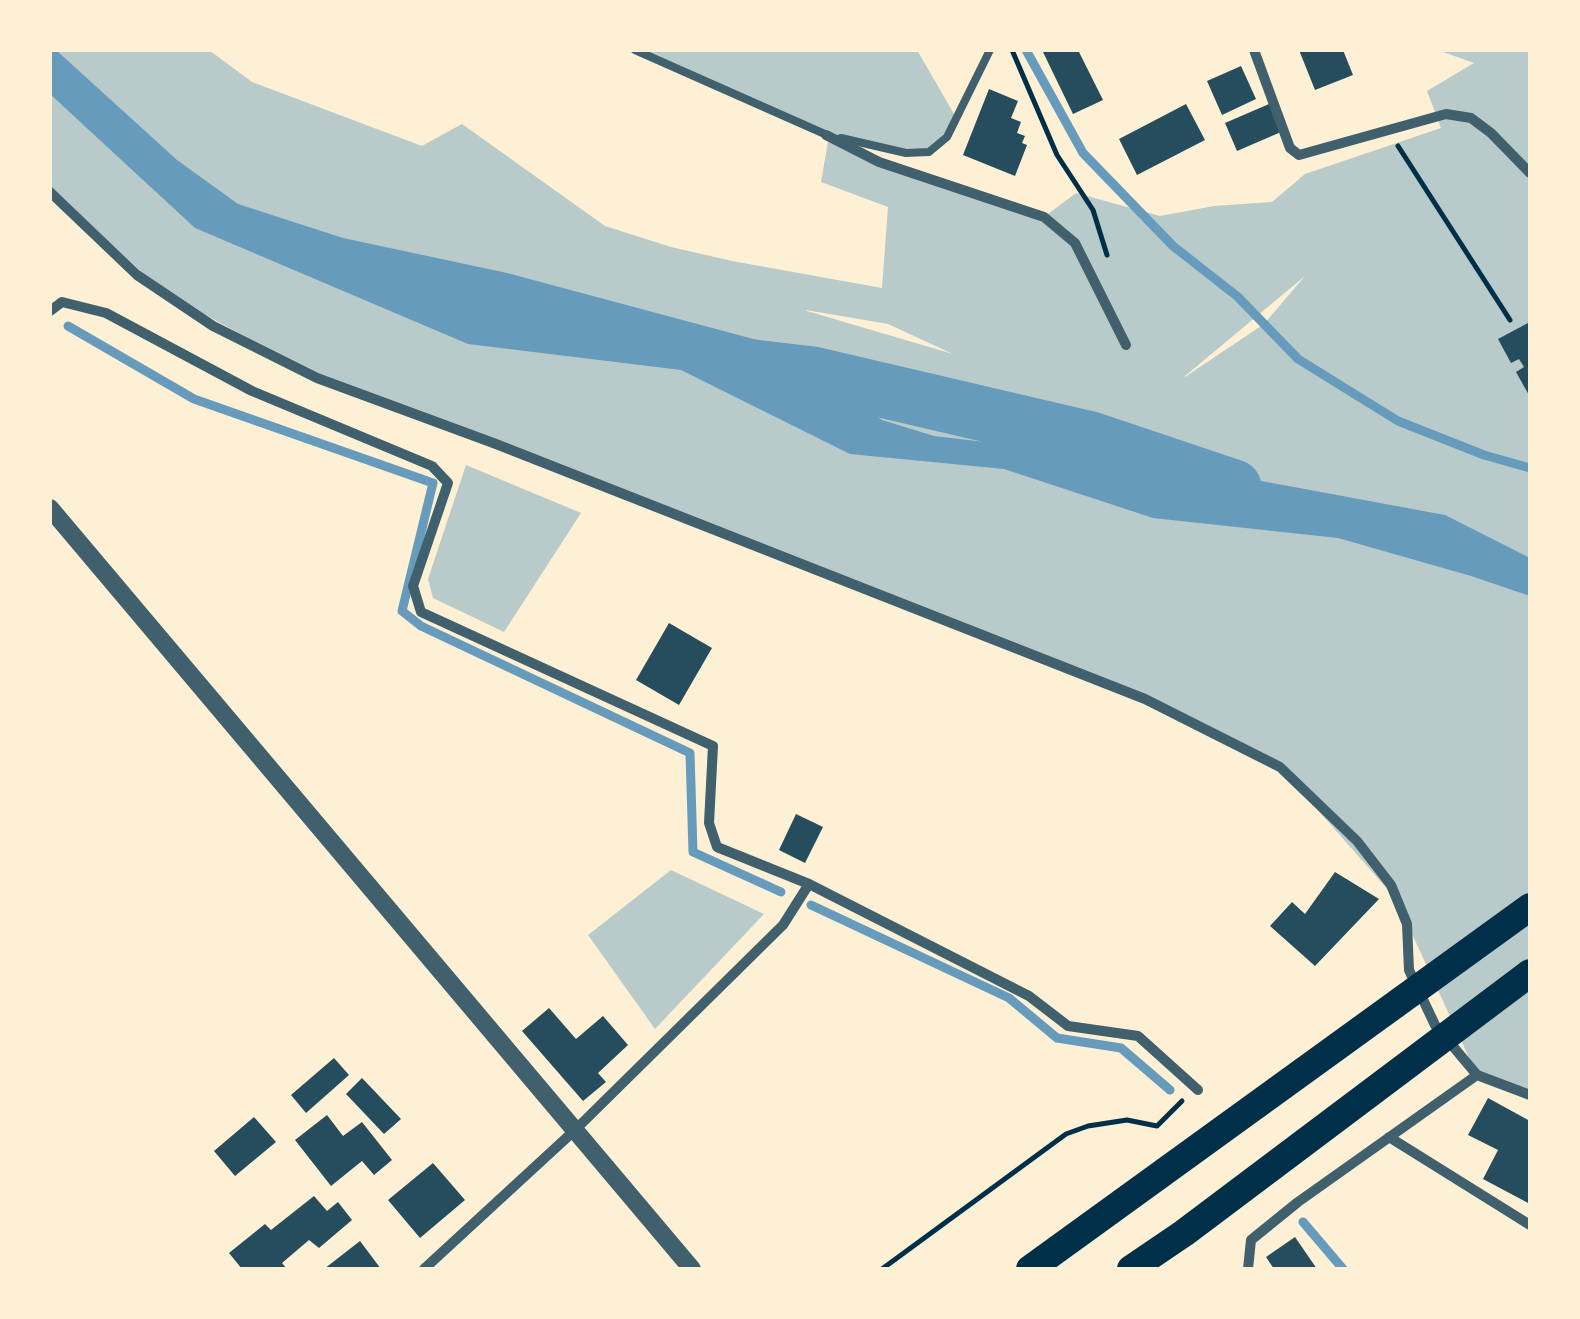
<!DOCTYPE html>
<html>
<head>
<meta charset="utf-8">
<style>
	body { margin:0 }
	#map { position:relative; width:1580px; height:1319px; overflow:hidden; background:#fdf0d5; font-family:Inter,sans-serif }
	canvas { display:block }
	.frame { position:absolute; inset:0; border:52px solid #fdf0d5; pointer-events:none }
</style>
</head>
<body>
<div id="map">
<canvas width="1580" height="1319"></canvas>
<div class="frame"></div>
</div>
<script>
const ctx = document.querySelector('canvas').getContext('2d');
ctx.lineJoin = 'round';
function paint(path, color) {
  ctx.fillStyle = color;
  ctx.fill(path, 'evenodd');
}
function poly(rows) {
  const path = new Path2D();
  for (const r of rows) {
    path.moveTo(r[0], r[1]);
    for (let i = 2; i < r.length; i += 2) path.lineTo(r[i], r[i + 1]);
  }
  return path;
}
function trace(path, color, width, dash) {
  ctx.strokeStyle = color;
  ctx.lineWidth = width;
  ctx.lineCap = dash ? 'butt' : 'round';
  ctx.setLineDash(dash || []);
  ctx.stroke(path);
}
paint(poly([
	[50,50,209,50,252,82,422,146,462,124,605,226,671,247,732,261,882,288,888,207,821,182,828,142,1044,217,1076,193,1160,216,1214,206,1272,202,1305,174,1441,128,1427,91,1474,63,1443,52,1530,50,1530,1093,1477,1075,1396,899,1280,767,1095,679,328,382,162,291,50,186],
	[1305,276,1264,324,1185,377,1185,376],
	[806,310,888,324,953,354,807,311],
	[637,50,917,50,957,119,929,152,906,153,826,135],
	[466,465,581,513,504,632,433,598,428,579],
	[671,870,764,914,655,1029,588,935]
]), '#b9caca');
paint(poly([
	[50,50,56,50,177,160,238,204,343,238,507,273,772,344,882,420,934,436,1164,463,1445,515,1530,558,1530,596,1471,576,1338,538,1153,518,1004,469,850,454,681,370,468,344,195,228,50,94]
]), '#669bbc');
trace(poly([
	[1026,50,1083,153,1173,246,1238,297,1298,359,1398,421,1484,455,1530,468],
	[68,326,194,399,433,483,402,611,421,626,690,753,693,852,781,892],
	[811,905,1009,998,1057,1038,1121,1048,1170,1090],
	[1303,1222,1343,1269]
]), '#669bbc', 9);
trace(poly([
	[745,366,813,374,1091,439,1234,487]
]), '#669bbc', 55);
paint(poly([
	[1042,50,1078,50,1103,100,1073,114],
	[1299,50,1343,50,1353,75,1315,90],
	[1241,66,1256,99,1222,115,1207,81],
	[989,89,1018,101,1011,118,1021,122,1017,133,1025,136,1022,143,1027,145,1015,176,963,155],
	[1186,104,1205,140,1137,175,1119,139],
	[1269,104,1281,132,1237,151,1225,123],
	[1528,323,1530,328,1530,397,1516,372,1524,367,1519,359,1511,363,1498,339],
	[669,623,712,648,679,705,636,680],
	[796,814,823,827,805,863,779,850],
	[1335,872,1379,899,1315,966,1270,926,1292,902,1305,914],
	[549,1008,576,1039,603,1016,628,1045,598,1073,606,1082,583,1101,522,1031],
	[334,1058,349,1075,306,1113,291,1095],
	[362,1078,401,1119,384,1134,346,1094],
	[1488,1098,1530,1121,1530,1204,1483,1179,1498,1150,1468,1135],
	[327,1115,343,1136,362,1122,392,1160,374,1175,362,1161,331,1186,295,1140],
	[254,1117,276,1142,235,1176,214,1151],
	[433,1163,465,1200,420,1238,388,1200],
	[314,1196,327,1211,338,1202,352,1220,319,1248,309,1240,282,1263,287,1269,242,1269,229,1253,265,1224,271,1230],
	[1295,1237,1317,1269,1274,1269,1266,1257],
	[360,1241,381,1269,324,1269]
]), '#264d5e');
trace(poly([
	[1012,50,1057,155,1093,210,1107,255],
	[1398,146,1510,320],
	[882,1269,1066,1134,1088,1126,1127,1120,1157,1126,1182,1101]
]), '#003049', 5);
trace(poly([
	[635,50,827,135],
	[841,138,906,153,929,152,947,137,990,50]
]), '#3f606c', 8);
trace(poly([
	[1254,50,1290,148,1299,155,1446,114,1471,118,1491,133,1530,173],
	[826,135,879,162,1044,217,1075,243,1126,345],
	[50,192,137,275,213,326,317,378,496,444,1145,699,1280,767,1357,841,1391,885,1407,924,1409,970,1435,1025,1477,1075,1530,1095],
	[50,311,62,302,106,313,252,391,432,466,448,483,413,586,421,612,713,746,709,823,717,847,809,884,1029,996,1068,1026,1138,1036,1198,1090],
	[1389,1137,1530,1225],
	[424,1269,575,1130,783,925,809,884],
	[1248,1269,1251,1240,1298,1202,1477,1075]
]), '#3f606c', 10);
trace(poly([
	[50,508,692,1269]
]), '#3f606c', 18);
trace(poly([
	[1030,1269,1530,907],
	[1131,1269,1184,1233,1530,973]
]), '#003049', 28);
</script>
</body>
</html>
